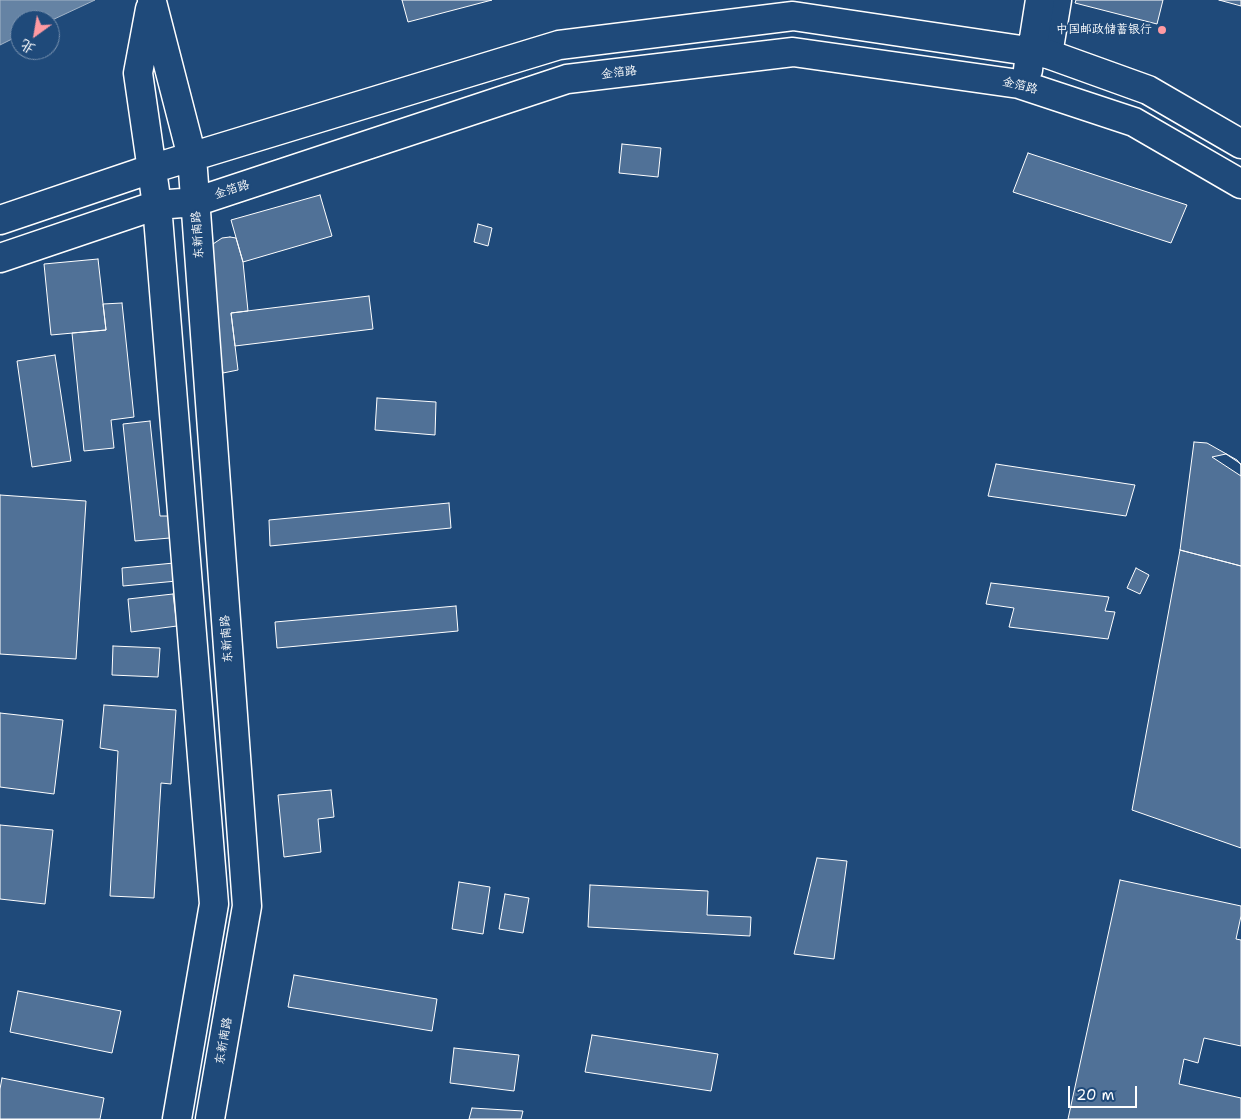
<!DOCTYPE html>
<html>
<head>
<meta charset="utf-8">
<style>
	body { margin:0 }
	#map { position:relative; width:1241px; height:1119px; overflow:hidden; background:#1f4a7a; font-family:"Shantell Sans","LXGW WenKai TC",sans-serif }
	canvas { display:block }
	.north { position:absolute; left:10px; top:10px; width:50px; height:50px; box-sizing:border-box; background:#1f4a7a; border:1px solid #7992af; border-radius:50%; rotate:212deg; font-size:14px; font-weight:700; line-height:20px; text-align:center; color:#fff }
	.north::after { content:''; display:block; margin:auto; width:18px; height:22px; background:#ff9aa2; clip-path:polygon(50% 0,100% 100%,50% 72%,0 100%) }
	.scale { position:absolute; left:1068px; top:1086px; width:69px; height:22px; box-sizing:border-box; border:2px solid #fff; border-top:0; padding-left:6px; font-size:15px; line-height:18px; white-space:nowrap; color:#fff; -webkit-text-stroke:4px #1f4a7a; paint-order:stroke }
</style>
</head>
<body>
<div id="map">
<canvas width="1241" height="1119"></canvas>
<div class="north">北</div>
<div class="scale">20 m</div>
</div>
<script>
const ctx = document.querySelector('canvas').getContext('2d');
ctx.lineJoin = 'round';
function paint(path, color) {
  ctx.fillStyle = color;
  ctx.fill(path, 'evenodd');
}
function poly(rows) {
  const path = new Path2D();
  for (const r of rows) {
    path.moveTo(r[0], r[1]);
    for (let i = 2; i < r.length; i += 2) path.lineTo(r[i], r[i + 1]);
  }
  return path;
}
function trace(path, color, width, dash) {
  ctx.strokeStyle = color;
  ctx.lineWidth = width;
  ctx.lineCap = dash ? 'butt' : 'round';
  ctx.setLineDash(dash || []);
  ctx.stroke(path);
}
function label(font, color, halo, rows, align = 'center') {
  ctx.font = font + ' "Shantell Sans","LXGW WenKai TC",sans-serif';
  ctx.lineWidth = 4;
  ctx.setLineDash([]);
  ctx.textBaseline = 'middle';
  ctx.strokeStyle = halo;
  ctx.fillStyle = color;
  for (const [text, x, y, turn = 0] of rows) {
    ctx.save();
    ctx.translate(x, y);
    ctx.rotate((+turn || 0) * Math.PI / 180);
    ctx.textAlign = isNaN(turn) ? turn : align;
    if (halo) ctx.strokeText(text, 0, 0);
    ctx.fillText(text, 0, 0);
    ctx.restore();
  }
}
const water = poly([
	[0,0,95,0,50,21,20,20,20,35,0,45,0,0]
]);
paint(water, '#6583a4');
trace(water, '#a3b5c8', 1);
const building = poly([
	[402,0,492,0,408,22,402,0],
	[1076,0,1163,0,1157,24,1075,3,1076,0],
	[1219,0,1241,0,1241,6,1219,0],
	[622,144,661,148,658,177,619,173,622,144],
	[1028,153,1187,205,1171,243,1013,192,1028,153],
	[320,195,332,236,243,262,231,220,320,195],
	[478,224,492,228,488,246,474,242,478,224],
	[230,237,236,238,243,262,248,311,231,313,238,370,223,373,205,260,210,246,222,238,230,237],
	[98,259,106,330,51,335,44,264,98,259],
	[369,296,373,329,235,346,231,313,369,296],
	[122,303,134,417,111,420,114,448,84,451,72,333,106,330,103,304,122,303],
	[55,355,71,461,32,467,17,361,55,355],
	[377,398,436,402,435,435,375,430,377,398],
	[150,421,160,516,168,516,170,538,135,541,123,424,150,421],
	[1194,442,1207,443,1237,460,1241,465,1241,566,1180,550,1194,442],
	[1226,454,1241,464,1241,476,1212,457,1226,454],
	[996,464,1135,485,1126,516,988,496,996,464],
	[0,495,86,501,76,659,0,654,0,495],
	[449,503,451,528,270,546,269,520,449,503],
	[1180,550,1241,566,1241,848,1132,810,1180,550],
	[174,563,177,581,123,586,122,568,174,563],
	[1136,568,1149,575,1140,594,1127,588,1136,568],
	[991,583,1109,597,1105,611,1115,612,1108,639,1009,627,1014,608,986,604,991,583],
	[173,594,177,626,131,632,128,599,173,594],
	[456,606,458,631,277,648,275,622,456,606],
	[113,646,160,648,158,677,112,675,113,646],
	[104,705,176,710,171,784,161,783,154,898,110,896,118,751,100,748,104,705],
	[0,713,63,720,54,794,0,787,0,713],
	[331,790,334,817,318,819,321,852,284,857,278,795,331,790],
	[0,825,53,830,45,904,0,899,0,825],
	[817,858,847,861,834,959,794,954,817,858],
	[1120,880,1241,906,1241,916,1236,939,1241,940,1241,1046,1204,1038,1198,1063,1184,1059,1179,1084,1241,1098,1241,1119,1068,1119,1120,880],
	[459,882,490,887,483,934,452,929,459,882],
	[590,885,708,891,707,915,751,917,750,936,588,927,590,885],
	[505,894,529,898,523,933,499,929,505,894],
	[294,975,437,999,432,1031,288,1007,294,975],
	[18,991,121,1011,112,1053,10,1032,18,991],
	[592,1035,718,1054,711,1091,585,1072,592,1035],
	[454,1048,519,1055,514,1091,450,1083,454,1048],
	[2,1078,104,1098,100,1119,0,1119,0,1089,2,1078],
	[472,1108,523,1111,521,1119,469,1119,472,1108]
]);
paint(building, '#507197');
trace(building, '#fff', 1);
const tertiary = poly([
	[1048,54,1057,0]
]);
const secondary = poly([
	[152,2,192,157,247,906,210,1119],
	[150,9,138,73,157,205,214,904,177,1119],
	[1028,70,1030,52,1034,38,1040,0],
	[0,220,151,169,559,45,793,16,1048,54,1148,90,1241,144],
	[0,258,157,205,195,202,567,79,793,52,1019,84,1134,122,1241,184]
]);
trace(tertiary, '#fff', 31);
trace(secondary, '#fff', 31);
trace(tertiary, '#1f4a7a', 28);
trace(secondary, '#1f4a7a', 28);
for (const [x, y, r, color] of [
	[1162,30,5,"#ff9aa2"]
]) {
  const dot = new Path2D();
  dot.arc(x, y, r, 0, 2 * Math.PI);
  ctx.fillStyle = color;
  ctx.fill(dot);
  trace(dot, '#1f4a7a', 2);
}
label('12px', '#fff', '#1f4a7a', [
	["中国邮政储蓄银行",1152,30]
], 'right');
label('12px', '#fff', '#1f4a7a', [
	["金箔路",619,73,-7],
	["金箔路",1020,86,14],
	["金箔路",232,190,-18],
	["东新南路",198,235,-94],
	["东新南路",227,639,-94],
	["东新南路",224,1041,-80]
]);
</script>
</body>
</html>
